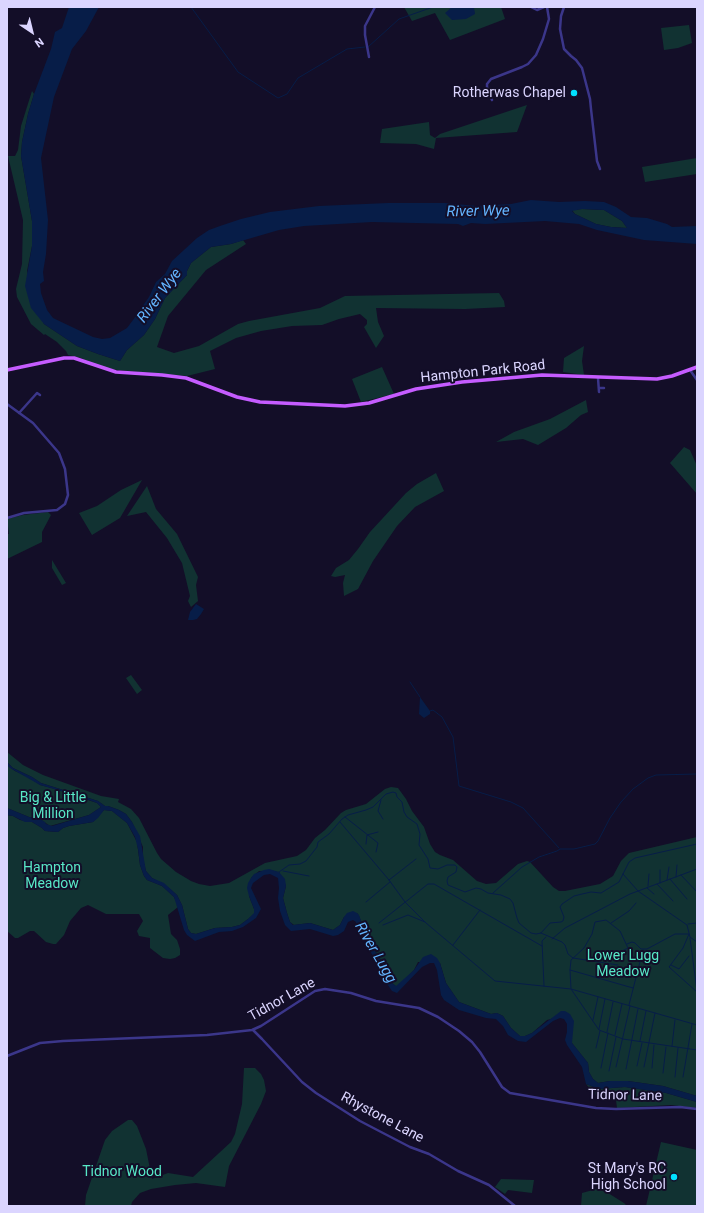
<!DOCTYPE html>
<html>
<head>
<meta charset="utf-8">
<style>
	body { margin:0 }
	#map { position:relative; width:704px; height:1213px; overflow:hidden; background:#130e28; font-family:Roboto,sans-serif }
	canvas { display:block }
	.frame { position:absolute; inset:0; border:8px solid #dbd5ff; pointer-events:none }
	.north { position:absolute; left:12px; top:12px; width:40px; height:40px; -webkit-text-stroke:3px #130e28; paint-order:stroke; rotate:145deg; font-size:11px; font-weight:700; line-height:16px; text-align:center; color:#dbd5ff }
	.north::after { content:''; display:block; margin:auto; width:14px; height:18px; background:#dbd5ff; clip-path:polygon(50% 0,100% 100%,50% 72%,0 100%) }
</style>
</head>
<body>
<div id="map">
<canvas width="704" height="1213"></canvas>
<div class="frame"></div>
<div class="north">N</div>
</div>
<script>
const ctx = document.querySelector('canvas').getContext('2d');
ctx.lineJoin = 'round';
function paint(path, color) {
  ctx.fillStyle = color;
  ctx.fill(path, 'evenodd');
}
function poly(rows) {
  const path = new Path2D();
  for (const r of rows) {
    path.moveTo(r[0], r[1]);
    for (let i = 2; i < r.length; i += 2) path.lineTo(r[i], r[i + 1]);
  }
  return path;
}
function trace(path, color, width, dash) {
  ctx.strokeStyle = color;
  ctx.lineWidth = width;
  ctx.lineCap = dash ? 'butt' : 'round';
  ctx.setLineDash(dash || []);
  ctx.stroke(path);
}
function label(font, color, halo, rows, align = 'center') {
  ctx.font = font + ' Roboto,sans-serif';
  ctx.lineWidth = 4;
  ctx.setLineDash([]);
  ctx.textBaseline = 'middle';
  ctx.strokeStyle = halo;
  ctx.fillStyle = color;
  for (const [text, x, y, turn = 0] of rows) {
    ctx.save();
    ctx.translate(x, y);
    ctx.rotate((+turn || 0) * Math.PI / 180);
    ctx.textAlign = isNaN(turn) ? turn : align;
    if (halo) ctx.strokeText(text, 0, 0);
    ctx.fillText(text, 0, 0);
    ctx.restore();
  }
}
paint(poly([
	[404,7,501,7,505,19,450,40,435,13,412,21],
	[689,25,692,43,678,48,664,50,661,28],
	[32,91,34,94,28,114,22,142,21,156,32,221,32,246,27,271,44,324,77,346,98,354,120,361,127,350,144,335,155,319,165,298,187,275,187,271,191,263,211,247,231,244,243,240,246,244,206,270,168,316,157,347,174,353,199,346,238,324,249,321,320,308,345,296,499,293,504,301,505,307,465,309,376,308,378,322,384,336,376,348,364,327,367,324,367,320,360,314,339,319,322,325,292,326,261,331,236,338,210,351,215,369,187,376,118,370,105,368,81,358,68,355,66,351,57,342,45,334,44,335,31,324,17,297,16,289,22,264,23,220,8,156,15,156,18,150,21,126],
	[527,105,517,132,436,138,434,149,416,144,380,143,382,129,429,122,430,135,435,138,440,134],
	[697,158,697,174,645,182,642,167],
	[582,209,604,210,622,221,627,228,611,227,596,224,575,214,572,210],
	[584,346,582,361,584,375,563,372,564,358],
	[382,367,394,394,361,402,352,379],
	[586,400,588,412,581,415,566,428,538,445,523,439,496,442,514,432,550,419],
	[684,447,690,450,697,466,697,494,670,463],
	[436,473,444,491,415,507,397,526,373,561,358,589,344,596,343,583,345,575,335,577,331,576,336,568,349,560,358,549,370,532,406,493,417,484],
	[142,480,120,518,92,535,79,513,97,506,121,490],
	[147,486,156,509,177,534,198,577,196,585,198,601,191,607,188,601,190,596,182,563,167,538,146,512,127,516],
	[48,512,51,515,42,532,42,542,7,559,7,534,9,534,7,519,23,515],
	[52,560,66,583,62,585,52,568],
	[131,675,142,690,137,694,126,678],
	[7,752,23,765,43,775,101,796,119,799,118,802,131,809,139,818,157,853,161,859,176,872,191,881,199,884,210,886,229,883,265,863,297,856,306,850,315,838,325,830,341,813,346,810,366,804,385,789,391,787,398,788,406,799,412,811,424,827,430,844,435,852,440,855,453,860,477,881,486,884,496,883,518,864,527,861,530,862,553,887,559,891,565,891,600,884,613,876,621,861,629,853,697,837,697,1096,663,1086,628,1081,610,1081,598,1083,593,1079,589,1072,588,1063,572,1043,570,1014,547,1020,532,1033,525,1036,520,1036,511,1028,503,1016,497,1013,491,1014,459,1002,446,983,440,963,418,962,414,970,397,987,392,983,384,971,382,962,367,938,359,916,357,913,344,917,340,925,333,930,310,923,294,925,290,922,287,913,283,898,286,886,279,872,259,871,251,878,249,896,254,909,254,914,248,919,240,925,232,927,215,928,196,934,191,933,188,929,182,905,177,895,169,888,152,878,146,871,143,859,143,847,132,822,126,814,119,810,108,806,105,806,98,801,41,783,32,777,13,768,7,762],
	[7,765,15,771,30,778,40,785,56,789,88,800,97,803,101,807,89,815,50,826,40,819,29,817,7,808],
	[104,810,112,811,127,823,137,842,140,865,144,876,147,880,162,886,174,897,176,901,178,907,168,915,171,934,177,940,180,949,180,955,175,958,170,959,163,958,150,948,150,938,139,936,137,931,143,921,139,914,106,914,88,905,81,908,70,921,64,935,56,944,53,944,46,942,34,931,30,931,18,938,15,938,7,931,7,815,13,816,20,820,32,822,42,828,45,831,58,832,63,828,69,826,93,822],
	[244,1068,255,1068,261,1074,264,1080,266,1091,261,1104,229,1166,225,1187,196,1183,175,1185,151,1189,140,1193,132,1202,131,1206,85,1206,86,1195,105,1140,112,1131,128,1120,132,1120,137,1126,146,1149,152,1179,168,1173,193,1177,231,1142,235,1134,242,1104],
	[586,1084,599,1089,625,1087,666,1093,697,1102,697,1108,671,1105,617,1108,616,1100,618,1094,612,1092,598,1098],
	[661,1142,697,1150,697,1203,695,1206,646,1206],
	[501,1179,534,1180,532,1193,508,1190,505,1194,495,1187],
	[600,1188,624,1203,627,1206,581,1206,582,1193]
]), '#113232');
paint(poly([
	[69,7,99,7,86,31,72,49,54,97,41,158,48,220,46,254,43,272,44,281,40,284,41,293,47,310,53,318,93,337,102,339,110,338,127,328,133,320,149,297,156,282,165,274,172,261,197,238,209,230,220,226,241,219,270,212,319,206,388,203,445,203,477,206,511,204,531,200,559,202,585,201,604,202,616,207,631,217,647,218,667,224,672,227,697,226,697,244,644,240,597,230,579,224,545,221,485,224,471,223,463,226,458,224,372,222,304,226,279,230,231,244,211,247,191,263,187,271,187,275,165,298,155,319,144,335,127,350,120,361,98,354,77,346,44,324,31,308,25,286,32,246,32,221,21,156,22,142,28,114,34,94,51,49,55,32,62,28],
	[582,209,604,210,622,221,627,228,611,227,596,224,575,214,572,211],
	[452,7,474,7,475,14,466,19,452,20,445,13],
	[196,604,204,609,201,614,197,619,193,620,188,620,190,612],
	[420,697,430,711,430,714,424,718,419,714],
	[7,762,13,768,32,777,41,783,98,801,105,806,108,806,119,810,126,814,132,822,140,836,146,871,152,878,164,883,177,895,182,905,188,929,191,933,196,934,215,928,232,927,240,925,248,919,254,913,254,909,249,896,247,888,248,883,251,878,254,874,264,870,269,869,279,872,285,879,286,886,283,898,287,913,290,922,293,925,310,923,333,930,340,925,344,917,347,913,353,911,357,913,359,915,367,938,382,962,384,971,392,983,396,986,414,970,423,957,431,954,437,958,440,963,446,983,459,1002,491,1014,497,1013,503,1016,511,1028,520,1036,525,1036,532,1033,561,1011,565,1011,570,1014,574,1021,572,1043,588,1063,589,1072,593,1079,598,1083,610,1081,628,1081,663,1086,697,1096,697,1102,666,1093,625,1087,599,1089,586,1084,582,1067,567,1045,565,1040,567,1032,567,1024,564,1019,560,1018,553,1021,526,1042,518,1041,508,1035,503,1026,496,1019,486,1018,459,1010,444,1000,441,995,437,970,434,963,430,963,422,967,397,993,392,991,383,978,377,963,358,930,356,922,353,920,348,922,344,931,338,935,333,936,310,929,291,931,285,925,280,911,278,898,279,888,278,878,270,874,264,875,253,883,251,888,261,909,256,918,243,927,232,931,219,932,195,941,187,935,184,930,174,897,162,886,147,880,144,876,140,865,138,849,135,837,127,823,112,811,104,810,98,818,93,822,69,826,63,828,58,832,45,831,42,828,32,822,25,822,13,816,7,815,7,808,29,817,40,819,45,822,46,824,52,826,89,815,101,807,97,803,78,796,40,785,10,768,7,765]
]), '#071d48');
trace(poly([
	[191,7,238,72,278,98,287,94,298,78,347,49,365,47],
	[368,47,399,19,433,7],
	[410,682,420,697],
	[430,711,433,710,442,717,453,737,459,786,511,802,523,808,559,848],
	[381,800,378,811,383,819],
	[345,817,378,843,376,852],
	[340,822,389,880,405,902,426,923,495,981,571,989,599,1030,623,1039,697,1050],
	[366,844,367,835,378,832],
	[283,871,309,876],
	[279,872,289,865,300,864,306,861,317,847,318,842,329,834,342,819,348,815,366,810,373,807,386,794,393,792,396,793,397,797,402,802,404,812,407,817,417,824,420,834,419,845,428,859,430,868,438,869,447,865,455,865,457,867,456,872,448,877,447,881,448,885,465,892,476,888,481,889,488,893,501,895,510,899,513,903,517,918,519,923,531,933,536,934,541,933,550,923,561,922,563,921,564,917,560,907,562,904,574,896,582,894,591,892,601,893,619,882,629,862,635,858,697,844],
	[623,874,638,891,687,925,690,937,697,942],
	[681,875,697,892],
	[676,877,677,865],
	[670,879,687,899],
	[389,880,416,859],
	[667,880,669,867],
	[660,883,660,870],
	[657,884,673,901],
	[648,886,649,874],
	[647,888,654,894],
	[493,893,522,867,539,857,557,851,560,849,574,849,595,844,598,841,610,818,621,802,633,789,648,778,656,775,697,774],
	[366,902,390,882],
	[379,923,428,884,434,884,542,946],
	[611,923,629,911,636,903],
	[688,924,697,923],
	[383,925,408,915,425,922],
	[541,933,562,942,565,945,568,954,573,958,618,965],
	[690,938,697,991],
	[552,939,565,928,630,894,697,869],
	[627,944,632,942,635,943,641,949,647,949,675,934,689,934,683,948,669,967,697,992],
	[453,945,480,910],
	[594,961,616,954,628,948,620,931,606,920,595,922,592,934,584,948,571,960,570,970,571,989,697,1025],
	[671,965,679,969,689,956],
	[570,970,633,988],
	[544,986,542,941,546,937],
	[629,1005,643,950],
	[593,1020,598,997],
	[599,1029,605,999],
	[607,1032,613,1002],
	[615,1035,622,1004],
	[640,1041,646,1011],
	[672,1046,675,1020],
	[596,1048,600,1031],
	[637,1066,642,1043],
	[616,1067,630,1006],
	[644,1067,655,1013],
	[601,1068,608,1033],
	[652,1068,654,1045],
	[626,1069,638,1009],
	[609,1071,616,1037],
	[663,1073,666,1047],
	[675,1077,678,1048],
	[683,1077,692,1024]
]), '#071d48', 1);
trace(poly([
	[531,7,537,10,544,7],
	[564,7,561,16,560,29,564,49,571,56,576,60,582,68,590,99,591,109,597,161,600,169],
	[369,57,365,35,365,26,375,7],
	[492,100,487,87,487,84,491,79,522,67,528,64,536,55,543,39,549,19,547,7],
	[690,370,697,380],
	[598,378,599,392],
	[599,388,604,388],
	[7,404,33,423,59,453,65,469,68,495,65,504,57,510,24,513,7,518],
	[19,413,37,393,40,395],
	[253,1030,262,1039,302,1082,316,1093,360,1121,383,1133,410,1147,429,1154,458,1171,489,1185,515,1206],
	[7,1056,40,1043,63,1041,207,1035,252,1030,261,1026,315,991,325,989,351,993,376,1001,419,1008,438,1017,459,1031,472,1042,480,1052,502,1087,510,1093,596,1108,616,1109,680,1107,697,1109]
]), '#3b368a', 2.5);
trace(poly([
	[7,370,64,358,74,358,116,372,162,375,186,378,237,397,260,402,345,406,369,403,416,389,462,382,542,375,657,379,672,376,697,367]
]), '#c55cff', 3.5);
for (const [x, y, r, color] of [
	[574,93,4,"#01e0ff"],
	[674,1177,4,"#01e0ff"]
]) {
  const dot = new Path2D();
  dot.arc(x, y, r, 0, 2 * Math.PI);
  ctx.fillStyle = color;
  ctx.fill(dot);
  trace(dot, '#130e28', 1.5);
}
label('14px', '#dbd5ff', '#130e28', [
	["Rotherwas Chapel",566,93],
	["St Mary's RC",666,1169],
	["High School",666,1185]
], 'right');
label('14px', '#dbd5ff', '#130e28', [
	["Hampton Park Road",483,372,-6],
	["Tidnor Lane",282,1000,-29],
	["Tidnor Lane",625,1096,1],
	["Rhystone Lane",382,1118,28]
]);
label('14px', '#58e8c7', '#130e28', [
	["Big & Little",53,798],
	["Million",53,814],
	["Hampton",52,868],
	["Meadow",52,884],
	["Lower Lugg",623,956],
	["Meadow",623,972],
	["Tidnor Wood",122,1172]
]);
label('italic 15px', '#63b4ff', '#130e28', [
	["River Wye",478,212,-1],
	["River Wye",160,296,-53],
	["River Lugg",375,953,60]
]);
</script>
</body>
</html>
